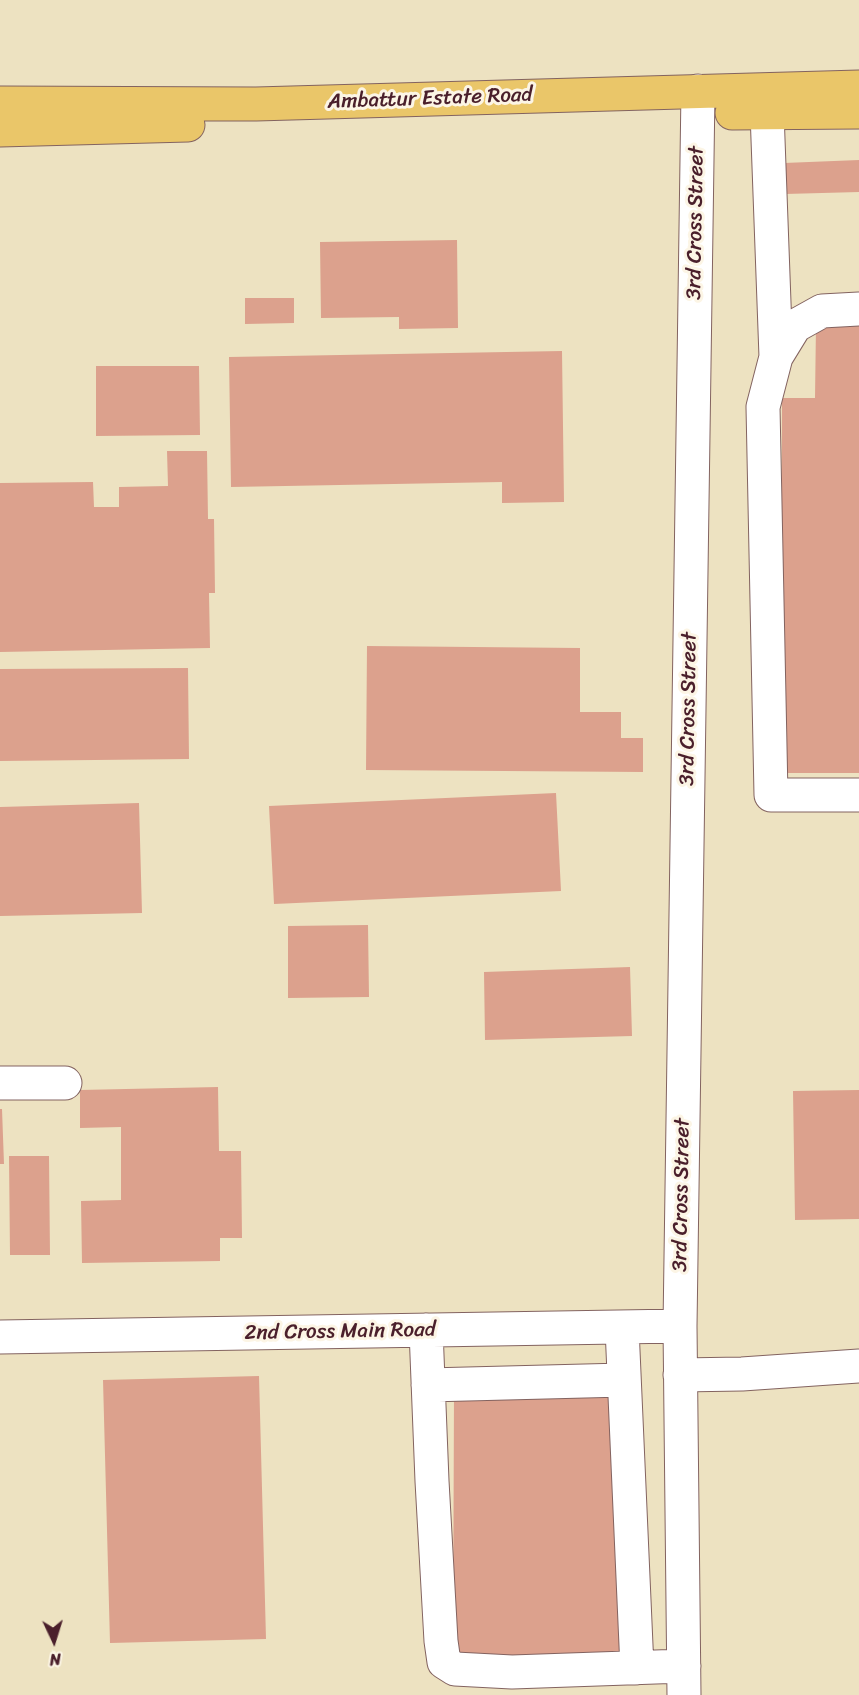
<!DOCTYPE html>
<html>
<head>
<meta charset="utf-8">
<style>
	body { margin:0 }
	#map { position:relative; width:859px; height:1695px; overflow:hidden; background:#ede2c1; font-family:Sriracha,sans-serif }
	canvas { display:block }
	.north { position:absolute; left:24px; top:1611px; width:60px; height:60px; -webkit-text-stroke:4px #fcf5e5; paint-order:stroke; rotate:176deg; font-size:16px; font-weight:700; line-height:24px; text-align:center; color:#4a1f2b }
	.north::after { content:''; display:block; margin:auto; width:21px; height:27px; background:#4a1f2b; clip-path:polygon(50% 0,100% 100%,50% 72%,0 100%) }
</style>
</head>
<body>
<div id="map">
<canvas width="859" height="1695"></canvas>
<div class="north">N</div>
</div>
<script>
const ctx = document.querySelector('canvas').getContext('2d');
ctx.lineJoin = 'round';
function paint(path, color) {
  ctx.fillStyle = color;
  ctx.fill(path, 'evenodd');
}
function poly(rows) {
  const path = new Path2D();
  for (const r of rows) {
    path.moveTo(r[0], r[1]);
    for (let i = 2; i < r.length; i += 2) path.lineTo(r[i], r[i + 1]);
  }
  return path;
}
function trace(path, color, width, dash) {
  ctx.strokeStyle = color;
  ctx.lineWidth = width;
  ctx.lineCap = dash ? 'butt' : 'round';
  ctx.setLineDash(dash || []);
  ctx.stroke(path);
}
function label(font, color, halo, rows, align = 'center') {
  ctx.font = font + ' Sriracha,sans-serif';
  ctx.lineWidth = 6;
  ctx.setLineDash([]);
  ctx.textBaseline = 'middle';
  ctx.strokeStyle = halo;
  ctx.fillStyle = color;
  for (const [text, x, y, turn = 0] of rows) {
    ctx.save();
    ctx.translate(x, y);
    ctx.rotate((+turn || 0) * Math.PI / 180);
    ctx.textAlign = isNaN(turn) ? turn : align;
    if (halo) ctx.strokeText(text, 0, 0);
    ctx.fillText(text, 0, 0);
    ctx.restore();
  }
}
paint(poly([
	[859,160,859,192,785,194,784,163],
	[457,240,458,328,399,329,399,317,321,318,320,242],
	[245,298,294,298,294,323,245,324],
	[816,325,859,325,859,773,781,773,782,398,815,398],
	[562,351,564,502,502,503,502,482,231,487,229,357],
	[96,366,199,366,200,435,96,436],
	[167,451,207,451,208,519,214,519,215,593,209,593,210,648,0,652,0,483,93,482,94,507,119,507,119,487,168,486],
	[367,646,580,648,580,712,621,712,621,738,643,738,643,772,366,770],
	[188,668,189,759,0,761,0,669],
	[556,793,561,891,274,904,269,806],
	[139,803,142,913,0,916,0,807],
	[368,925,369,997,288,998,288,926],
	[630,967,632,1036,485,1040,484,972],
	[218,1087,219,1151,241,1151,242,1238,220,1238,220,1261,82,1263,81,1201,121,1200,121,1127,80,1128,80,1090],
	[859,1090,859,1219,795,1220,793,1091],
	[0,1109,2,1109,4,1164,0,1164],
	[9,1156,49,1156,50,1255,10,1255],
	[259,1376,266,1639,110,1643,103,1380],
	[454,1392,620,1393,619,1657,453,1657]
]), '#dca18d');
const minor = poly([
	[767,112,776,357],
	[859,309,822,311,795,326,776,357,763,407,771,795,859,795],
	[0,1083,65,1083],
	[622,1328,637,1668],
	[426,1330,432,1481,441,1641,444,1662,455,1669,512,1672,684,1666],
	[0,1337,680,1326],
	[680,1375,742,1374,859,1366],
	[428,1385,624,1380],
	[684,1695,680,1326,698,91]
]);
const major = poly([
	[0,103,256,104,859,87],
	[732,113,859,112],
	[0,130,188,125]
]);
trace(minor, '#836360', 35);
trace(major, '#836360', 35);
trace(minor, '#fff', 33);
trace(major, '#eac669', 33);
label('21px', '#4a1f2b', '#fcf5e5', [
	["Ambattur Estate Road",430,99,-2],
	["3rd Cross Street",696,223,-89],
	["3rd Cross Street",689,709,-89],
	["3rd Cross Street",682,1195,-89],
	["2nd Cross Main Road",340,1332,-1]
]);
</script>
</body>
</html>
